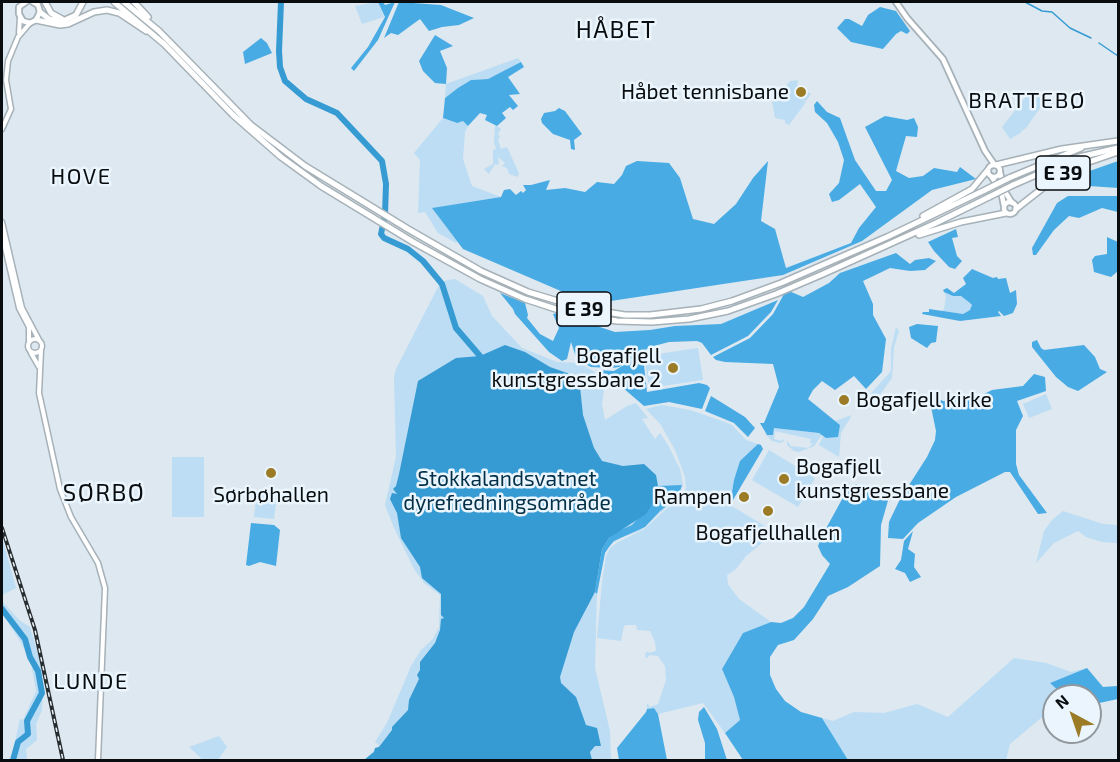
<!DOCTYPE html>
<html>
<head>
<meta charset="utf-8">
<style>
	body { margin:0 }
	#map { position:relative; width:1120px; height:762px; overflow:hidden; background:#dde8f0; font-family:"Exo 2",sans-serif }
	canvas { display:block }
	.frame { position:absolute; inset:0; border:3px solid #090d0f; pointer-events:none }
	.north { position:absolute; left:1042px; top:684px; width:60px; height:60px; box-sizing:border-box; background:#eaf5fd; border:2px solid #90989e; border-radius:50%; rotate:320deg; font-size:16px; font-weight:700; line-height:24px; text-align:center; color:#090d0f }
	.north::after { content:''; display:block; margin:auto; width:21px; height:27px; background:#9b7b25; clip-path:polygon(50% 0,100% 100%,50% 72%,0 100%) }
</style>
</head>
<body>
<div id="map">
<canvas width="1120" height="762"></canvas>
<div class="frame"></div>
<div class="north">N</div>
</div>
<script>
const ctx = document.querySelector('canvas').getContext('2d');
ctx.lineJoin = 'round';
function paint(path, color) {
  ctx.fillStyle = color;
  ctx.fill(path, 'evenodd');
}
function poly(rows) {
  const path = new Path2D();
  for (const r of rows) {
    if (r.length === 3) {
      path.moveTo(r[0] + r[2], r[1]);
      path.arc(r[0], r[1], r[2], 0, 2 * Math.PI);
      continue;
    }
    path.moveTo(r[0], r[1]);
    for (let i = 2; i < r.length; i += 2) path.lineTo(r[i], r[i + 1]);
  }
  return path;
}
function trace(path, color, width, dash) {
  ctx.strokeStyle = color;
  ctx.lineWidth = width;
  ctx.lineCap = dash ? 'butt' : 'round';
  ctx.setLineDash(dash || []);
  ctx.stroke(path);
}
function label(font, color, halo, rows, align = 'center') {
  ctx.font = font + ' "Exo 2",sans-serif';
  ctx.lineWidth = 5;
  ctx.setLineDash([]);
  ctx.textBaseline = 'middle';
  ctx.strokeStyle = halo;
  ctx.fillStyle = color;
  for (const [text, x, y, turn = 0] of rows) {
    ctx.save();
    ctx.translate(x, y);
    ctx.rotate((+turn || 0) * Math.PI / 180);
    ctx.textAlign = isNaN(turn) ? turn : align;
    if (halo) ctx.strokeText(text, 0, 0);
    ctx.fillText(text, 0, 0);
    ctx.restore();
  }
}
paint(poly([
	[378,2,384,17,362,24,355,6],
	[518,58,521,62,504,72,488,79,471,80,445,98,446,84],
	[798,80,797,85,811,94,806,101,798,97,806,102,789,125,785,123,785,120,775,118,772,101,784,101,779,95,790,81],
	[1031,90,1045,101,1026,128,1022,131,1019,127,1022,132,1010,139,1002,127],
	[443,118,456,123,463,121,468,126,465,132,463,159,472,186,501,197,433,208,457,241,456,243,438,233,425,212,418,213,420,160,414,153],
	[495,125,501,129,498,134,500,137,498,140,501,149,507,147,519,173,518,177,509,174,507,168,502,166,505,163,498,157,499,165,495,164,489,174,484,169,493,164,493,150,496,149,494,143],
	[455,279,483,296,492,316,522,348,557,362,579,363,595,372,598,384,605,382,602,404,605,420,627,406,636,403,648,418,642,419,655,439,660,433,668,445,680,469,683,485,679,496,640,531,622,537,612,543,605,551,597,591,595,668,610,731,611,760,364,760,379,745,375,742,387,723,411,666,421,650,433,639,439,627,440,595,424,583,414,569,394,528,385,505,396,457,394,377,396,369,439,285,443,281],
	[944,292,961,296,973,305,970,310,963,314,941,312,944,309,946,296],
	[896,327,899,331,894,347,892,378,869,410,869,405,866,409,862,407,873,391,891,371,891,349],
	[698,348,703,380,649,388,644,356],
	[1046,394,1052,409,1029,418,1023,404],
	[662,405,690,410,725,422,732,425,746,440,758,444,730,505,773,531,762,543,746,556,736,569,727,575,728,584,739,599,771,622,743,633,722,669,734,697,740,720,725,733,703,703,658,714,654,708,647,709,647,703,650,707,658,704,666,680,665,666,658,656,650,655,646,659,645,654,648,651,649,653,656,651,655,642,650,631,637,630,636,625,626,625,624,626,621,641,597,638,602,582,606,556,610,548,618,542,643,530,680,497,686,488,685,477,675,450,661,425,646,409],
	[852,415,841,433,839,457,819,445,823,436,826,438,840,425,835,421],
	[774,428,820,433,822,435,814,446,799,452,794,451,787,445,787,441,791,446,808,448,813,444,810,443,811,439,775,431,774,439,781,441,782,439,784,441,780,443,772,441,764,433,767,435],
	[769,450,815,478,798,507,752,480],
	[172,457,204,457,204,517,172,517],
	[257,492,277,495,274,519,254,517],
	[1063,511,1103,524,1118,525,1118,543,1102,542,1086,537,1078,531,1054,543,1036,563,1044,531,1052,520],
	[2,537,16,588,2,595],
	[2,601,19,620,30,627,41,664,43,690,42,710,36,724,37,740,26,749,27,760,11,760,20,719,23,720,36,691,31,663,20,641,2,613],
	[1014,658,1046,663,1071,672,1087,668,1050,683,1064,696,1054,696,1054,713,1041,718,1010,744,1006,760,848,760,822,718,833,721,854,712,884,713,917,704,948,717],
	[219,736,227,747,218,760,203,760,189,747]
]), '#bcddf3');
paint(poly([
	[378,2,383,2,385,5,395,2,378,40,354,71,351,68,368,47,385,17],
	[399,2,441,5,474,18,459,25,442,27,429,31,420,19,398,35,391,33,384,38],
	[880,7,896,11,910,31,907,34,901,31,896,34,883,49,851,42,837,28,845,19,849,19,862,26,868,15],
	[435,35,453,46,440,51,447,68,446,84,435,83,423,71,419,61],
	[261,38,267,43,272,53,245,64,243,52],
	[521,62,524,67,508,77,520,94,509,95,518,106,513,110,510,107,502,113,506,118,497,126,485,120,487,115,480,113,468,126,463,121,457,123,443,118,445,98,458,88,471,80,488,79],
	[817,101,827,112,840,118,855,160,876,191,886,191,892,180,865,127,885,116,907,120,914,118,918,127,917,137,906,136,896,171,909,178,923,176,934,168,957,172,960,167,976,179,932,190,862,241,783,275,591,304,463,249,432,208,501,197,504,190,510,189,516,195,521,191,523,193,526,190,523,185,531,185,550,180,546,190,565,188,585,192,597,182,614,184,622,175,626,166,637,161,669,163,680,178,693,219,714,224,736,204,753,178,768,161,761,221,775,229,786,268,851,243,859,228,876,207,860,184,839,200,832,202,829,194,839,183,844,160,838,142,827,123,815,112,814,105],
	[559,108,565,111,582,134,574,140,575,150,571,149,570,140,553,134,542,123,541,119,544,113,555,111],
	[1118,161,1118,188,1075,185,1081,174],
	[1068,196,1118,196,1118,212,1102,208,1079,218,1069,216,1054,230,1036,255,1033,255,1032,248,1057,203],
	[956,229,958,237,952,238,957,256,962,261,955,269,949,267,934,251,928,242],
	[1107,237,1118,242,1118,271,1111,277,1094,272,1092,260,1095,256,1107,254],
	[896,253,910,264,915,260,929,258,936,261,925,270,910,271,890,268,863,281,873,304,873,315,886,339,882,372,866,389,854,376,835,390,822,381,813,390,808,399,840,425,838,437,826,438,819,433,774,428,773,435,767,435,760,423,764,423,779,387,773,364,725,362,716,360,713,357,750,338,773,314,784,294,789,291,803,297,829,283,840,273],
	[972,269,993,278,997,277,998,279,1006,278,1010,293,1016,290,1017,304,1013,313,1004,316,999,311,998,312,1001,316,960,321,922,314,923,312,929,312,929,309,963,314,970,310,972,305,970,303,961,296,953,296,944,292,943,290,947,288,954,293,966,284,963,278],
	[500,293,525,303,528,315,527,318,540,334,553,341,559,328,553,314,558,313,598,322,597,326,615,332,650,330,675,326,721,324,778,300,771,312,748,336,711,355,702,343,697,341,669,342,650,347,619,367,612,368,591,367,577,360,571,342,567,359,562,361,549,352,515,314,513,309],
	[917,324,938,326,936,342,931,343,927,348,911,338,909,327],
	[1037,340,1041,348,1044,350,1084,345,1095,357,1100,369,1107,372,1078,391,1068,387,1056,377,1032,347,1032,342],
	[640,355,643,356,647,392,699,383,707,385,710,388,702,409,669,402,644,406,615,381,596,370,614,371],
	[1034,374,1045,377,1046,391,1017,401,1023,416,1016,430,1016,464,1019,475,1047,513,1038,514,1010,472,1005,472,956,497,918,523,903,539,888,538,889,522,900,499,927,457,935,440,936,431,930,402,932,398,935,397,943,401,952,401,978,397,992,390,1023,386],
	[711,396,745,417,755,428,748,437,734,423,705,411],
	[758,444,761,445,763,449,730,505,734,480,740,461],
	[856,484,871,495,889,497,881,525,880,566,848,587,828,596,813,619,794,640,778,645,770,657,770,675,776,689,785,701,801,712,822,718,848,760,743,760,725,733,740,720,734,697,722,669,743,633,771,622,781,623,793,618,804,607,830,564,822,555,818,546,823,534,846,492],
	[682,485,678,497,660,511,645,527,614,541,609,547,605,553,597,594,595,592,602,549,609,538,618,531,632,525,654,501,658,486],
	[251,523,274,525,280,530,276,566,260,562,249,566,246,565],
	[913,531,908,549,915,554,914,567,921,577,910,582,905,573,895,569,901,560,904,541],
	[1087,668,1103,687,1117,686,1118,679,1118,699,1090,705,1090,696,1064,696,1050,683],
	[704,707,717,729,727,760,705,760,705,743,698,720,699,712],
	[654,708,658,714,667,760,619,760,617,748,646,712,647,709]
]), '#49abe4');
paint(poly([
	[505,345,525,352,550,367,567,373,574,377,580,387,583,415,594,448,602,461,623,466,644,464,656,475,658,486,654,501,646,514,609,538,602,549,595,592,574,632,560,677,561,683,576,697,586,725,597,728,601,746,595,746,590,752,592,760,364,760,374,752,375,748,379,747,392,730,392,727,408,710,409,700,419,679,417,675,420,670,420,662,435,643,440,630,441,619,444,618,441,615,441,594,422,578,420,567,401,538,397,513,390,499,392,493,397,494,393,489,396,486,399,474,418,381,456,358,480,356]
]), '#369bd3');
trace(poly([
	[1025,2,1042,11,1052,12,1070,28,1091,38],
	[1099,43,1118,56]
]), '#369bd3', 1.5);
trace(poly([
	[281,2,279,51,280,67,285,81,306,99,337,113,382,161,386,184,385,215,381,234,384,238,408,249,423,261,442,284,456,328,480,356],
	[2,609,25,639,30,657,38,671,42,693,27,721,28,734,18,742,13,760]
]), '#369bd3', 6);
const secondary = poly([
	[19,33,20,17],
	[2,129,11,109,6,80,8,61,18,37,30,23],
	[2,222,22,308,39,340],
	[2,235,19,308,29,327,29,341],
	[35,346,7],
	[41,351,39,393,60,489,71,517,98,563,105,588,98,760],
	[31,353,39,367]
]);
const primary = poly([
	[26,2,19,7,19,14,23,21,30,23,36,20,40,12,38,5,33,2],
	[896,2,907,18,943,59,985,151,994,164],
	[994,171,6],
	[1000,172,1004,190,1012,203],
	[991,176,1001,191,1004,206],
	[1010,208,6]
]);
const trunk = poly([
	[114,2,164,44,233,115,281,157,321,186,413,242,480,279,525,299,571,314,617,321,652,322,689,319,728,311,776,294,823,274,936,223,989,197],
	[124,2,159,31,251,125,305,166,408,229,481,271,528,292,581,308,625,315,650,315,701,309,732,301,781,283,887,237,985,190],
	[134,2,148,17],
	[36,20,60,25,68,24,94,12,107,10,119,13,146,31],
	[996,165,1062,149,1118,141],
	[1009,178,1081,148],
	[1013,185,1075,158,1118,148],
	[1016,209,1058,176,1086,163,1118,152],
	[923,216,972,189,987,171],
	[919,235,961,222,1006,213]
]);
const motorway = poly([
	[45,2,51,13,62,19],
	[40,12,49,19,63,21,76,15,83,2]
]);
trace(secondary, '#a6b1b8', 7);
trace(primary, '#a6b1b8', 8);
trace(trunk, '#a6b1b8', 8);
trace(motorway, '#a6b1b8', 8);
trace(secondary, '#fff', 4);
trace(primary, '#fff', 4.5);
trace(trunk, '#fff', 5);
trace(motorway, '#fff', 5);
const rail = poly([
	[2,528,35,630,63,760]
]);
trace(rail, '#282d30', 4);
trace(rail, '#eaf5fd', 1.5, [4.5]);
const trunkBridge = poly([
	[985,190,1009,178],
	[989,197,1013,185]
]);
trace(trunkBridge, '#a6b1b8', 8, []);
trace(trunkBridge, '#fff', 5);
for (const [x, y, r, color] of [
	[801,92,6,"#9b7b25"],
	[673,368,6,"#9b7b25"],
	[844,400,6,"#9b7b25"],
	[271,473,6,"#9b7b25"],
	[784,479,6,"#9b7b25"],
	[744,497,6,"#9b7b25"],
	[768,511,6,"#9b7b25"]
]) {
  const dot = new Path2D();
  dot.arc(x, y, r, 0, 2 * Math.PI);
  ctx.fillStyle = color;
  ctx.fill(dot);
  trace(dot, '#eaf5fd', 2);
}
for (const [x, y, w] of [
	[1063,173,54],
	[584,309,54]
]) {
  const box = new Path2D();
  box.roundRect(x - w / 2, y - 17, w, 34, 4.5);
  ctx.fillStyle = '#eaf5fd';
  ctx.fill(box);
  trace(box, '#090d0f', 1.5);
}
label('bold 20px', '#090d0f', null, [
	["E 39",1063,173],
	["E 39",584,309]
]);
label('21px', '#090d0f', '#eaf5fd', [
	["Håbet tennisbane",789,92],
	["Bogafjell",661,356],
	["kunstgressbane 2",661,380],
	["Bogafjell kirke",856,400,"left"],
	["Bogafjell",796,467,"left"],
	["kunstgressbane",796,491,"left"],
	["Sørbøhallen",271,495,"center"],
	["Rampen",732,497],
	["Bogafjellhallen",768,533,"center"]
], 'right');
label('21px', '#022f46', '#eaf5fd', [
	["Stokkalandsvatnet",507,479],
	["dyrefredningsområde",507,503]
]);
ctx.letterSpacing = '1.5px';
label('22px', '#090d0f', '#eaf5fd', [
	["BRATTEBØ",1027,101],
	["HOVE",81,177],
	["LUNDE",91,682]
]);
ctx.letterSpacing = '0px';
ctx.letterSpacing = '1.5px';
label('24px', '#090d0f', '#eaf5fd', [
	["HÅBET",616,30],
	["SØRBØ",104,493]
]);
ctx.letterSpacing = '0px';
</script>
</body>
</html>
